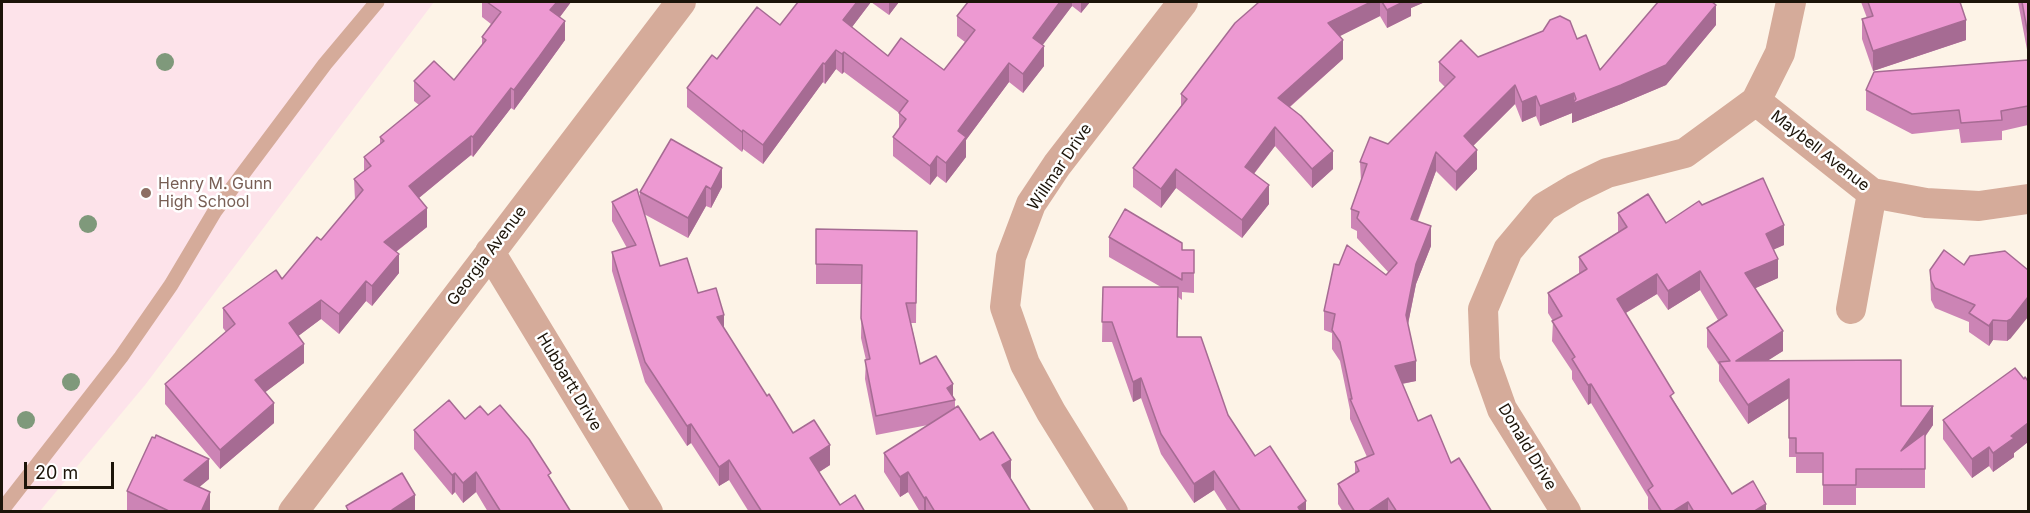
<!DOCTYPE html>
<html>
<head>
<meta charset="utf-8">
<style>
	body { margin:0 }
	#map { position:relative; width:2030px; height:513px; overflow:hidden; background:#fdf3e7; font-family:Inter,sans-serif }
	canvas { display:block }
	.frame { position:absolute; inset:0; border:3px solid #1c1409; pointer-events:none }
	.scale { position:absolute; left:24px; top:462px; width:90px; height:27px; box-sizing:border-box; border:3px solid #1c1409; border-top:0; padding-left:8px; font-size:18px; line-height:21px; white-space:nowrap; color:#1c1409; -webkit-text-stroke:4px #fff; paint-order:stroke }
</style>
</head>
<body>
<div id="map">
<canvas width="2030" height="513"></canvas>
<div class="frame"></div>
<div class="scale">20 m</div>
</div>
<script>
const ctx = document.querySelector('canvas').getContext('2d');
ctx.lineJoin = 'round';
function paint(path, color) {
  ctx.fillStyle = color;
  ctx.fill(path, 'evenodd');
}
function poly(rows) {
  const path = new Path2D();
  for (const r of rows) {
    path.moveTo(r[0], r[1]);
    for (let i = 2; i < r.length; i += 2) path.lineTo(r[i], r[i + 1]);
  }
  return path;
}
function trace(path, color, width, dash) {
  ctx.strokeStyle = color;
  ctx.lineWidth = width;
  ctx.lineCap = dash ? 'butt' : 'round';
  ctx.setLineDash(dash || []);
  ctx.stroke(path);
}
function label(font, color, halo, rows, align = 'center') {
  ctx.font = font + ' Inter,sans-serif';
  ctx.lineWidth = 5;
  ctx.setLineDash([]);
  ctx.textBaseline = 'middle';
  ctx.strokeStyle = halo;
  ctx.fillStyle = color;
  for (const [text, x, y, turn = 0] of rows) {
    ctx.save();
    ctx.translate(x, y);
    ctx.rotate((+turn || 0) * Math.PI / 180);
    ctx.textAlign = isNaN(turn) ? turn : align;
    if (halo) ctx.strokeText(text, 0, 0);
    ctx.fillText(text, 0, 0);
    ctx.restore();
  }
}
paint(poly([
	[2,2,434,2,145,385,40,511,2,511]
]), '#fde3ea');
trace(poly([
	[2,510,121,357,171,285,215,211,325,64,377,2]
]), '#d5ab9a', 15);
trace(poly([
	[1756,101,1872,193,1926,203,1979,206,2028,199],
	[490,252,648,512],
	[1851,309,1872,193],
	[293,512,681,2],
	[1113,512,1051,412,1025,364,1005,307,1011,257,1031,204,1057,165,1183,2],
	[1566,512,1502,409,1485,361,1483,309,1508,250,1544,207,1574,189,1607,173,1685,153,1756,101,1780,53,1791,2]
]), '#d5ab9a', 30);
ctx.fillStyle = '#7f997b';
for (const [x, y] of [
	[165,62],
	[88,224],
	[71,382],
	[26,420]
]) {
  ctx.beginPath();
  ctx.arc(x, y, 9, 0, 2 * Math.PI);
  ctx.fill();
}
paint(poly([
	[482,2,571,2,560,17,565,40,539,76,514,110,511,108,473,157,471,155,419,198,427,227,396,252,399,273,372,306,366,301,339,334,321,319,298,336,304,363,265,392,274,423,220,469,165,404,165,384,226,332,223,328,223,308,282,279,321,240,355,200,354,179,364,171,364,157,380,145,380,137,419,105,414,101,414,81,454,80,482,46,482,37,491,24,482,17],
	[798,2,899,2,889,15,871,2,852,27,888,56,944,70,965,42,957,36,957,16,968,2,1090,2,1081,13,1072,6,1042,45,1044,66,1023,93,1009,82,966,140,966,157,946,183,937,176,930,185,893,156,893,137,899,129,899,113,844,72,842,74,836,69,825,84,823,82,763,164,743,149,742,152,687,107,687,88,717,59,780,25],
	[1259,2,1425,2,1411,8,1411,16,1387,28,1380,16,1340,36,1343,59,1290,107,1333,169,1312,188,1275,146,1254,174,1269,204,1242,238,1176,188,1161,208,1133,187,1133,168,1181,106,1181,94],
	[1861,2,1960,2,1966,40,1873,71,1862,39,1862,19,1867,18],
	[2018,2,2028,2,2028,55],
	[1716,25,1666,85,1621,104,1572,123,1572,113,1540,126,1536,116,1522,122,1515,104,1473,146,1477,169,1456,191,1436,171,1418,221,1431,246,1416,284,1408,324,1416,381,1402,384,1418,421,1451,463,1492,512,1343,512,1338,504,1338,484,1355,473,1355,462,1367,457,1350,419,1350,410,1340,361,1332,349,1332,333,1324,330,1324,311,1386,275,1389,273,1357,238,1357,231,1351,228,1351,209,1361,181,1360,162,1388,144,1445,87,1439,81,1439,62,1478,57,1577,39,1600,70],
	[2028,60,2028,125,2002,131,2002,140,1961,143,1959,129,1912,134,1866,110,1866,90],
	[722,168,722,187,711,208,706,206,688,238,644,214,660,266,698,293,724,329,767,396,793,433,830,465,819,472,840,505,865,512,749,512,729,480,719,486,691,443,687,446,645,382,612,271,612,252,627,248,612,221,612,202,640,200,640,192],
	[1702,205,1784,245,1774,249,1778,278,1755,288,1783,351,1766,361,1901,406,1933,425,1925,437,1925,488,1856,488,1856,505,1823,505,1823,473,1796,473,1796,457,1789,457,1789,398,1748,424,1719,381,1719,365,1707,347,1707,328,1718,320,1700,290,1668,310,1657,294,1626,313,1674,401,1732,494,1766,512,1650,512,1648,509,1648,497,1591,403,1588,405,1572,379,1572,371,1552,341,1553,321,1548,313,1548,293,1579,274,1579,257,1618,232,1618,213,1666,223],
	[816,229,917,231,916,323,911,323,920,364,953,398,955,400,955,408,1011,479,1031,512,920,512,908,492,900,497,884,472,884,453,928,425,876,435,865,379,866,360,861,338,862,284,816,284],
	[1109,237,1182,250,1194,250,1194,293,1182,292,1182,300,1178,297,1177,337,1255,456,1306,512,1228,512,1214,490,1194,503,1161,454,1141,398,1133,402,1112,342,1102,342,1103,287,1161,287,1109,257],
	[2005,251,2011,338,2007,341,1993,340,1989,346,1969,332,1969,322,1935,308,1931,300,1930,270,1964,265],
	[2024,379,2028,381,2028,442,2014,453,2014,457,1993,472,1989,466,1972,478,1943,439,1943,420],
	[488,415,551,480,571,512,488,512,476,492,463,503,455,492,452,495,414,449,414,430],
	[209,479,199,487,210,512,127,511,127,491]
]), '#cc84b5');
paint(poly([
	[557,2,571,2,550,30,550,10],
	[857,2,871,2,843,39,843,20],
	[889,2,899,2,889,15],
	[1060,2,1072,2,1072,6,1033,58,1033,38],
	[1081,2,1090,2,1081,13],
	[1371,2,1380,2,1380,16,1328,42,1328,23],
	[1403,2,1425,2,1411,8,1411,16,1387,28,1387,10],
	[1716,5,1716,25,1666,85,1621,104,1572,123,1572,113,1540,126,1540,106,1574,93,1574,103],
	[1966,20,1966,40,1873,71,1873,51],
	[565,21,565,40,539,76,514,110,514,90],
	[1343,40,1343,59,1278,117,1278,98],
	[1044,46,1044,66,1023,93,1023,74],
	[836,50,836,69,825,84,825,64],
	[844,52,844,72,842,74,842,54],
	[823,63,823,82,763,164,763,145],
	[1009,63,1009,82,966,140,966,157,946,183,946,163,958,131],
	[1515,85,1515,104,1464,155,1464,136],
	[511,88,511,108,473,157,473,137],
	[1536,96,1536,116,1522,122,1522,102],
	[1275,127,1275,146,1245,185,1245,167],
	[743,130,743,149,742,152,742,132],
	[471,136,471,155,409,206,409,186],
	[1477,150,1477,169,1456,191,1456,172],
	[1333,151,1333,169,1312,188,1312,169],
	[1436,152,1436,171,1411,238,1411,219],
	[937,156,937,176,930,185,930,166],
	[722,168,722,187,711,208,711,189],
	[1176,169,1176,188,1161,208,1161,189],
	[1269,185,1269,204,1242,238,1242,220],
	[706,186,706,206,688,238,688,218],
	[427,208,427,227,384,261,384,242],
	[1784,225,1784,245,1766,253,1766,234],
	[1431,226,1431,246,1416,284,1406,334,1406,315,1416,264],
	[399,254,399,273,372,306,372,286],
	[1778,259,1778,278,1745,293,1745,273],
	[1700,271,1700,290,1668,310,1668,291],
	[1657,274,1657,294,1617,318,1617,299],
	[366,281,366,301,339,334,339,314],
	[2028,297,2028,317,2011,338,2007,341,2007,321],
	[321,300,321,319,289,343,289,323],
	[724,315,724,334,717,317],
	[1993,320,1993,340,1989,346,1989,326],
	[1783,331,1783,351,1736,381,1736,361],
	[304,344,304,363,255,400,255,380],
	[1416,361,1416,381,1395,385,1395,366],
	[1141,378,1141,398,1133,402,1133,382],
	[1789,379,1789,398,1748,424,1748,405],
	[953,384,953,400,947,388],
	[1591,384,1591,403,1588,405,1588,385],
	[274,403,274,423,220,469,220,450],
	[1933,406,1933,425,1901,470,1901,451],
	[2028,423,2028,442,2014,453,2014,457,1993,472,1993,453,2011,436],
	[691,424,691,443,687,446,687,426],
	[830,445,830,465,810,478,810,458],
	[1989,447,1989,466,1972,478,1972,459],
	[209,459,209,479,184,500,184,480],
	[729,460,729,480,719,486,719,467],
	[1011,460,1011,480,1002,465],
	[1214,471,1214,490,1194,503,1194,484],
	[476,472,476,492,463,503,463,483],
	[908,472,908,492,900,497,900,477],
	[455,473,455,492,452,495,452,475],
	[210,492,210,512,201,512],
	[415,495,415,512,392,512,392,510],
	[926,497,926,512,924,512,924,498],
	[1388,498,1388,512,1367,512],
	[1306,501,1306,512,1298,512,1298,507],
	[1688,502,1688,512,1672,512],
	[1766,504,1766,512,1753,512]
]), '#a66b93');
const building = poly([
	[487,2,557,2,550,10,565,21,539,57,514,90,511,88,473,137,471,136,409,186,427,208,384,242,399,254,372,286,366,281,339,314,321,300,289,323,304,344,255,380,274,403,220,450,165,384,235,324,223,308,276,270,282,279,317,237,321,240,363,190,354,179,371,166,364,157,384,141,380,137,430,96,414,81,434,61,454,80,486,40,482,37,501,12,487,2],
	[798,2,857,2,843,20,888,56,901,38,944,70,975,30,957,16,968,2,1060,2,1033,38,1044,46,1023,74,1009,63,958,131,966,137,946,163,937,156,930,166,893,137,906,119,899,113,908,101,844,52,842,54,836,50,825,64,823,63,763,145,743,130,742,132,687,88,712,55,717,59,757,7,780,25,798,2],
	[1259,2,1371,2,1328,23,1343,40,1278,98,1301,116,1333,151,1312,169,1275,127,1245,167,1269,185,1242,220,1176,169,1161,189,1133,168,1187,99,1181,94,1235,23,1259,2],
	[1382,2,1403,2,1387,10,1382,2],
	[1658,2,1712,2,1716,5,1666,65,1621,85,1572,104,1576,99,1574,93,1540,106,1536,96,1522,102,1515,85,1464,136,1477,150,1456,172,1436,152,1411,219,1431,226,1416,264,1406,315,1416,361,1395,366,1418,421,1431,415,1451,463,1459,458,1492,512,1397,512,1388,498,1367,512,1355,512,1338,484,1359,471,1355,462,1374,454,1350,399,1352,399,1340,342,1332,330,1335,314,1324,311,1334,264,1339,265,1347,245,1386,275,1397,263,1357,218,1359,212,1351,209,1367,164,1360,162,1370,137,1388,144,1455,77,1439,62,1461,40,1478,57,1543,31,1550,20,1560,16,1570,21,1577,39,1586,35,1600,70,1658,2],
	[1868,2,1960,2,1966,20,1873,51,1862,19,1873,16,1868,2],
	[2022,2,2028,2,2028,35,2022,2],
	[2028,60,2028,106,2001,111,2002,120,1961,123,1959,110,1912,114,1866,90,1874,72,2028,60],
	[671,139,722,168,711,189,706,186,688,218,640,192,671,139],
	[1763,178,1784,225,1766,234,1778,259,1745,273,1783,331,1736,361,1901,360,1901,406,1933,406,1901,451,1925,433,1925,469,1856,469,1856,485,1823,485,1823,453,1796,453,1796,438,1789,438,1789,379,1748,405,1719,362,1730,361,1707,328,1727,315,1700,271,1668,291,1657,274,1617,299,1674,393,1670,396,1732,494,1753,481,1766,504,1753,512,1694,512,1688,502,1672,512,1662,512,1648,490,1653,486,1591,384,1588,385,1572,359,1575,357,1552,321,1562,316,1548,293,1587,269,1579,257,1627,227,1618,213,1648,194,1666,223,1699,201,1702,205,1763,178],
	[637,189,660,266,687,258,698,293,716,288,724,315,717,317,767,396,769,394,793,433,814,420,830,445,810,458,840,505,855,495,865,512,762,512,729,460,719,467,691,424,687,426,645,362,612,252,636,245,612,202,637,189],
	[1125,209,1182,243,1182,250,1194,250,1194,273,1182,273,1182,280,1109,237,1125,209],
	[816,229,917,231,916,303,906,303,920,364,936,356,953,384,947,388,955,400,876,416,865,360,870,359,861,318,862,265,816,264,816,229],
	[1944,250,1964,265,1970,256,2005,251,2028,270,2028,297,2011,319,2007,321,1993,320,1989,326,1969,313,1975,305,1935,288,1931,280,1930,270,1944,250],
	[1103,287,1178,287,1177,337,1201,337,1228,415,1255,456,1270,446,1306,501,1298,507,1301,512,1241,512,1214,471,1194,484,1161,434,1141,378,1133,382,1112,322,1102,322,1103,287],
	[2015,368,2024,379,2025,377,2028,381,2028,423,2011,436,2014,438,1993,453,1989,447,1972,459,1943,420,2015,368],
	[449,400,465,419,480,406,488,415,500,405,529,439,551,473,548,475,571,512,501,512,476,472,463,483,455,473,452,475,414,430,449,400],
	[958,406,980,440,993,432,1011,460,1002,465,1031,512,935,512,926,497,924,498,908,472,900,477,884,453,958,406],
	[156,435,209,459,184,480,210,492,201,512,171,512,127,491,152,437,155,438,156,435],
	[402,473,415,495,392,510,393,512,349,512,346,506,402,473]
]);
paint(building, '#ed99d2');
trace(building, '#a66b93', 1.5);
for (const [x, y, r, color] of [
	[146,193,6,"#8d6e63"]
]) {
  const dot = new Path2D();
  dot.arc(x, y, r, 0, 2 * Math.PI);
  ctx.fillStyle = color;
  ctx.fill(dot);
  trace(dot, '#fff', 2);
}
label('16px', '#1c1409', '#fff', [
	["Maybell Avenue",1820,151,38],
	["Willmar Drive",1060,167,-56],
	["Georgia Avenue",487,256,-53],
	["Hubbartt Drive",569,382,59],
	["Donald Drive",1527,447,59]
]);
label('16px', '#785e54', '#fff', [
	["Henry M. Gunn",158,184],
	["High School",158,202]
], 'left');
</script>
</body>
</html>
